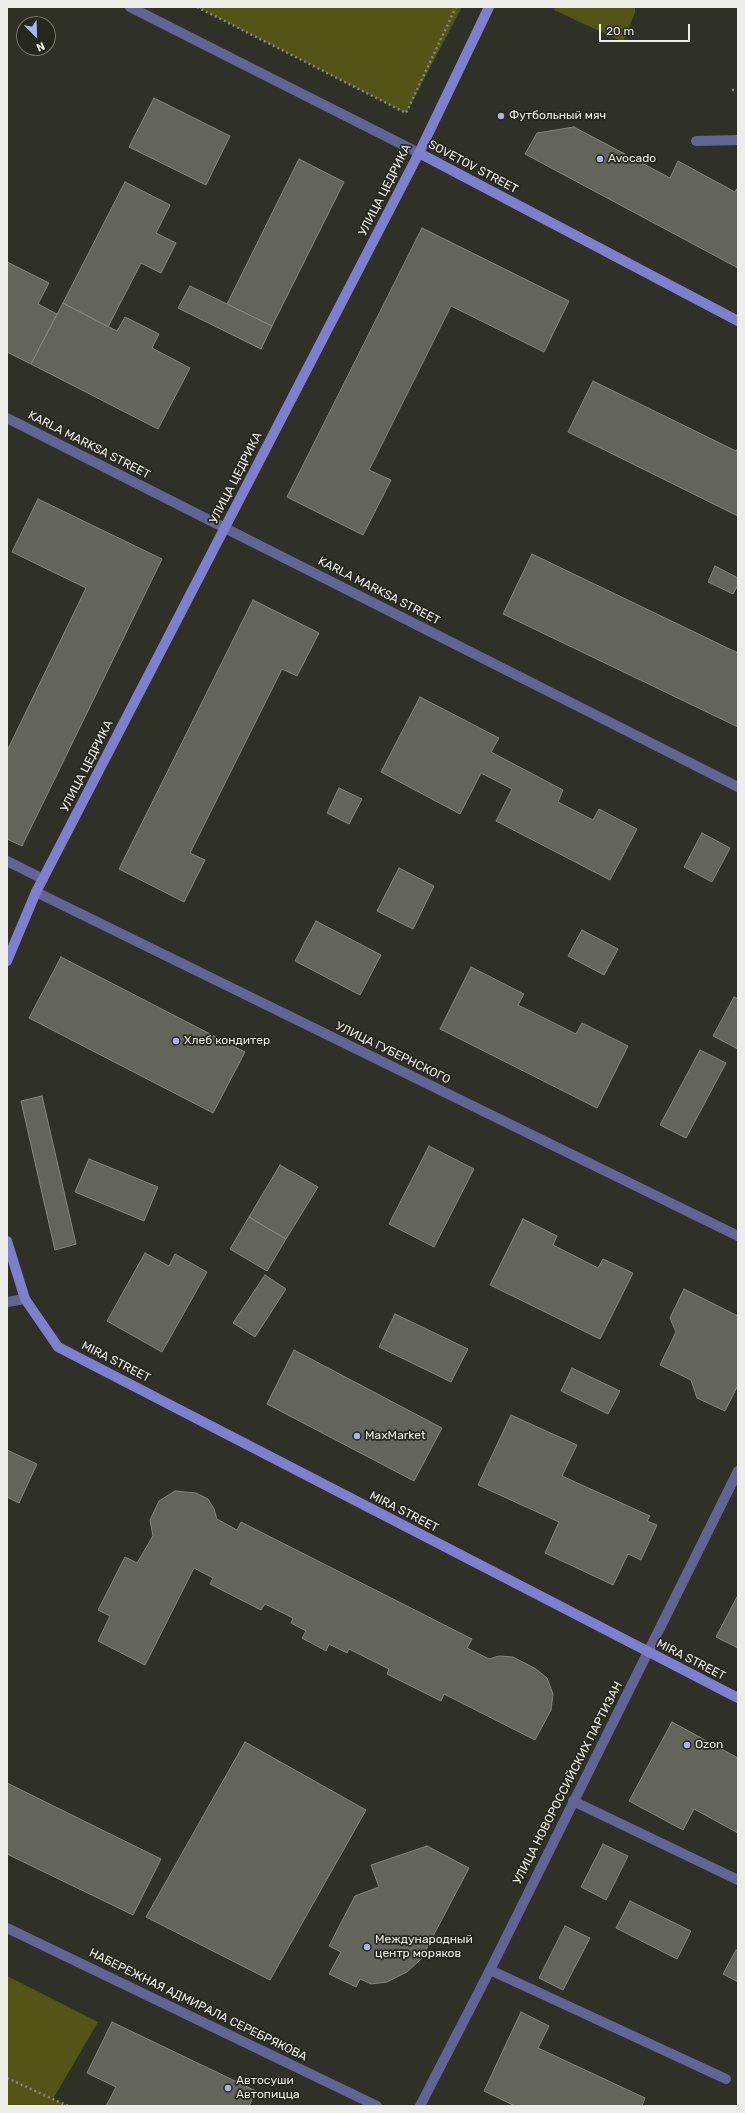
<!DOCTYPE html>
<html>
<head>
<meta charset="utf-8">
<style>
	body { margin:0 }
	#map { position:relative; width:745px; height:2113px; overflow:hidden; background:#303126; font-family:Rubik,sans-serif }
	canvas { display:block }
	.frame { position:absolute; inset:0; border:8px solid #edeee7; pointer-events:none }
	.north { position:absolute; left:16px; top:16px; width:40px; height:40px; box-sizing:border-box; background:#26271d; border:1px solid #76776e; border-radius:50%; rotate:157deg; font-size:11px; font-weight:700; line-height:16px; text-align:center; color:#edeee7 }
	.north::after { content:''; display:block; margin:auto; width:14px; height:18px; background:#aeaefb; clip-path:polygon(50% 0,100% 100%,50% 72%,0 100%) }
	.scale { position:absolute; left:599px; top:24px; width:91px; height:18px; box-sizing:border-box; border:2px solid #edeee7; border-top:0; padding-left:5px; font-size:12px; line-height:14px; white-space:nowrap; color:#edeee7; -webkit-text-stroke:3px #26271d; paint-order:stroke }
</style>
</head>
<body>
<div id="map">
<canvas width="745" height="2113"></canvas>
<div class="frame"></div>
<div class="north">N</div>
<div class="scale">20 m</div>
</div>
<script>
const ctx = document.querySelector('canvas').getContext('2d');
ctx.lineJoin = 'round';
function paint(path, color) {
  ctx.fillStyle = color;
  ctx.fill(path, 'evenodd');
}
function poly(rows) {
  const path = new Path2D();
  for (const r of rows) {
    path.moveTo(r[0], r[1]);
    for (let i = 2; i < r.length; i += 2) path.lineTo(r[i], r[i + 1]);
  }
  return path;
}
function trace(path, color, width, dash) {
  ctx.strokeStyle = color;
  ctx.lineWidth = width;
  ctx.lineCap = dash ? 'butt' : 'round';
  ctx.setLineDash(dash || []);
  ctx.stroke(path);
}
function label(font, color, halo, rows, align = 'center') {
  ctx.font = font + ' Rubik,sans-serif';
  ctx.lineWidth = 3.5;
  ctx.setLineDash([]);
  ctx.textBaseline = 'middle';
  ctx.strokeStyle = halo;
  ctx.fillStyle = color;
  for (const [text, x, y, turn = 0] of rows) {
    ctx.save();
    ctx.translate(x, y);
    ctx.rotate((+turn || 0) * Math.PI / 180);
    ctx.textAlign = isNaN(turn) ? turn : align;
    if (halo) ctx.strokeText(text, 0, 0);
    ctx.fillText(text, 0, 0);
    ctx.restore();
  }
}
paint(poly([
	[197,7,462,7,406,113],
	[555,7,635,7,635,13,623,42,554,10],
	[7,1976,98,2022,53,2099,68,2106,7,2106]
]), '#535516');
const building = poly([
	[154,98,230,136,206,185,129,147,154,98],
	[574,127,670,178,678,161,735,192,738,187,738,268,525,154,537,133,574,127],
	[299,159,344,182,272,326,227,304,299,159],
	[125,182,170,205,156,233,176,243,161,273,141,263,108,327,63,303,125,182],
	[422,228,569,301,544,352,451,306,369,470,391,480,363,535,287,497,422,228],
	[7,262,49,283,38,304,57,314,31,364,7,352,7,262],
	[190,286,272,326,261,349,178,308,190,286],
	[63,303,117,331,125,317,159,334,152,348,190,368,158,429,31,364,63,303],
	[593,381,736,451,738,448,738,516,568,432,593,381],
	[38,499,162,559,22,846,7,839,7,751,86,588,12,552,38,499],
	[532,554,738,653,738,727,503,614,532,554],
	[715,566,738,578,738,585,733,594,708,582,715,566],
	[253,600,319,633,297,676,282,669,190,853,205,860,184,902,119,869,253,600],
	[420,697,499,738,491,752,563,790,558,802,593,820,599,809,637,829,610,880,496,821,512,789,481,773,460,814,381,772,420,697],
	[339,788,362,799,349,824,327,813,339,788],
	[702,833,730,848,712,882,684,867,702,833],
	[399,868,434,886,413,929,377,911,399,868],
	[316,921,381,955,360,995,295,961,316,921],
	[582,930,618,949,604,975,568,956,582,930],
	[61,957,245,1052,213,1113,29,1018,61,957],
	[471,967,524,994,518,1005,576,1034,582,1023,628,1046,597,1108,440,1029,471,967],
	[734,997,738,999,738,1049,713,1036,734,997],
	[700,1050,726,1063,686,1138,660,1125,700,1050],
	[42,1096,76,1244,55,1250,21,1101,42,1096],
	[429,1146,474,1169,434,1247,389,1224,429,1146],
	[89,1159,158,1187,144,1221,75,1192,89,1159],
	[280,1165,318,1187,286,1239,249,1217,280,1165],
	[249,1217,286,1239,267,1271,230,1249,249,1217],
	[523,1219,557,1236,553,1245,598,1268,603,1259,633,1273,600,1339,490,1285,523,1219],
	[145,1253,169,1266,175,1254,207,1272,162,1352,107,1321,145,1253],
	[265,1275,286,1289,255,1337,233,1323,265,1275],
	[684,1289,738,1316,738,1385,725,1411,697,1398,691,1380,660,1365,676,1332,670,1318,684,1289],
	[395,1314,468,1349,451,1382,379,1347,395,1314],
	[294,1350,442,1428,414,1481,267,1404,294,1350],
	[572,1368,620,1391,608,1414,561,1391,572,1368],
	[511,1415,577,1445,562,1476,650,1516,647,1521,657,1525,641,1560,628,1554,613,1585,545,1553,559,1522,478,1485,511,1415],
	[7,1450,37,1464,19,1503,7,1497,7,1450],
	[175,1491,196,1493,208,1499,214,1509,217,1519,237,1530,241,1522,472,1639,467,1648,489,1659,499,1656,513,1657,536,1669,547,1678,553,1694,551,1710,535,1740,444,1694,441,1701,387,1674,389,1669,349,1649,347,1653,329,1644,326,1651,302,1638,306,1631,291,1623,293,1618,265,1604,261,1610,210,1584,213,1578,194,1568,145,1665,98,1641,110,1616,98,1610,125,1557,137,1563,153,1536,150,1520,159,1501,175,1491],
	[738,1595,738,1648,716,1637,738,1595],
	[672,1722,738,1758,738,1833,694,1809,683,1830,629,1801,672,1722],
	[245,1742,366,1810,270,1980,146,1917,245,1742],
	[7,1783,161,1859,133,1915,7,1854,7,1783],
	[603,1844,628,1856,606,1900,581,1887,603,1844],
	[427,1846,469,1868,421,1959,407,1972,387,1982,371,1984,360,1979,356,1987,329,1974,341,1952,329,1946,355,1896,379,1887,371,1865,427,1846],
	[630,1901,691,1931,677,1959,616,1928,630,1901],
	[565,1926,590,1938,563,1990,539,1978,565,1926],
	[736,1950,738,1951,738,1982,723,1974,736,1950],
	[521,2012,549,2026,538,2048,645,2098,642,2106,515,2106,484,2091,521,2012],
	[112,2022,256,2091,249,2106,106,2106,116,2087,87,2073,112,2022]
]);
paint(building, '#64655a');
trace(building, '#86877b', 1);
trace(poly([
	[197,7,406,113,456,7],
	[732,90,738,90],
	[7,2078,68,2106]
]), '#888980', 2.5, [2, 3]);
trace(poly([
	[696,141,738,140],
	[7,861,43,879],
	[7,1302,25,1299],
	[573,1801,738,1880],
	[490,1970,726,2079]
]), '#636396', 10);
trace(poly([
	[130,7,419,153],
	[7,418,738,787],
	[36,892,738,1236],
	[7,1928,377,2106],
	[420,2106,490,1970,738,1471]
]), '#636396', 10);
trace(poly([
	[419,153,738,321],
	[7,961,36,892,419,153,489,7],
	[7,1241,25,1299,58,1347,738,1698]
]), '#807ecf', 10);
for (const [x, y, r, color] of [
	[501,116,4,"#aeaefb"],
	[600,159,4,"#aeaefb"],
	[176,1041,4,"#aeaefb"],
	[357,1436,4,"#aeaefb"],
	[687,1745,4,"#aeaefb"],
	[367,1947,4,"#aeaefb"],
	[228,2088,4,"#aeaefb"]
]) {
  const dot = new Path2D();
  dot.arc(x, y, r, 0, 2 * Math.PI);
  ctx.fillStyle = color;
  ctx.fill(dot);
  trace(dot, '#26271d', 1.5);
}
label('12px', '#edeee7', '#26271d', [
	["Футбольный мяч",509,116],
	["Avocado",608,159],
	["Хлеб кондитер",184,1041],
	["MaxMarket",365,1436],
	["Ozon",695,1745],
	["Международный",375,1940],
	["центр моряков",375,1954],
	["Автосуши",236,2081],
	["Автопицца",236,2095]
], 'left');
label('12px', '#edeee7', '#26271d', [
	["SOVETOV STREET",473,167,28],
	["УЛИЦА ЦЕДРИКА",385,190,-63],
	["KARLA MARKSA STREET",89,445,27],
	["УЛИЦА ЦЕДРИКА",236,478,-63],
	["KARLA MARKSA STREET",379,591,27],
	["УЛИЦА ЦЕДРИКА",87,766,-63],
	["УЛИЦА ГУБЕРНСКОГО",393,1053,26],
	["MIRA STREET",116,1362,27],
	["MIRA STREET",404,1512,27],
	["MIRA STREET",691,1660,27],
	["УЛИЦА НОВОРОССИЙСКИХ ПАРТИЗАН",568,1783,-63],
	["НАБЕРЕЖНАЯ АДМИРАЛА СЕРЕБРЯКОВА",198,2005,26]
]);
</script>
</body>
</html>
